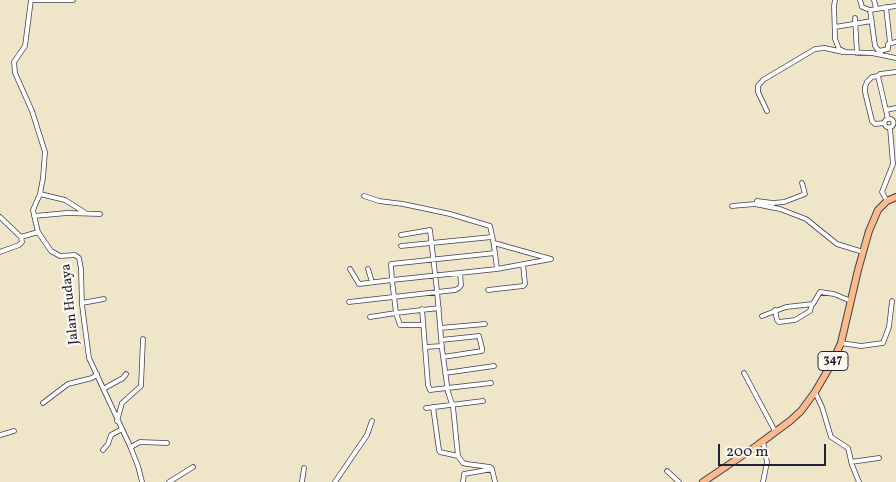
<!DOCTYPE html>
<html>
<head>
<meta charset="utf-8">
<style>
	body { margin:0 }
	#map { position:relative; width:896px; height:482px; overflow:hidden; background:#efe6c9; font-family:Vollkorn,serif }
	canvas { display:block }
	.scale { position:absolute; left:718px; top:444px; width:108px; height:22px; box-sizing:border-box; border:2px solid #22223b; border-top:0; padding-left:6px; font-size:15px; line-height:18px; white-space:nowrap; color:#22223b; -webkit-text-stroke:4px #fbf7ec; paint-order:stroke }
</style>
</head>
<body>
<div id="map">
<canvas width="896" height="482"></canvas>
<div class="scale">200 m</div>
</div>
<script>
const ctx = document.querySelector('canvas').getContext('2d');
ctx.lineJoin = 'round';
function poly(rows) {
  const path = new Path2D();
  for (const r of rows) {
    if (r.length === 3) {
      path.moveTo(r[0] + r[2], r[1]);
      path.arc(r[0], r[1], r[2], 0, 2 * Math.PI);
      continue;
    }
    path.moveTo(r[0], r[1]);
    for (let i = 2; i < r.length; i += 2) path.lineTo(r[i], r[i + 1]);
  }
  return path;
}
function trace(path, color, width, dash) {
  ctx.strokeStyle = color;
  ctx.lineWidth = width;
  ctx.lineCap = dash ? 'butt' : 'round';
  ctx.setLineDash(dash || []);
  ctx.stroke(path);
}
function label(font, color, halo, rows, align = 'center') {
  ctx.font = font + ' Vollkorn,serif';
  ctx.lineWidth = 5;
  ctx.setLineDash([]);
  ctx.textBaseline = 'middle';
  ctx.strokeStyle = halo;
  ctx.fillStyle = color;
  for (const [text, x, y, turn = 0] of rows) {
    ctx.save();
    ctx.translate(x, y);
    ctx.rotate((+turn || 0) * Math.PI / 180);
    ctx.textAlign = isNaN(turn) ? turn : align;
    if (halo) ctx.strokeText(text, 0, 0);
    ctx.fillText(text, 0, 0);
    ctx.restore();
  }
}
const street = poly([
	[73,0,31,0,25,46,14,62,15,73,32,111,45,152,43,178,40,194,33,210,34,215,38,232,51,251,60,256,75,255,79,258,81,269,82,305,89,358,130,446,138,466,142,482],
	[835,0,834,6,835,39,839,49,846,52,872,53,896,58],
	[860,0,862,7,870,10],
	[874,0,876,8],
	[886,7,890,43],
	[855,18,857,53],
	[835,27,872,21],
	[879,51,888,49,888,44,896,42],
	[882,55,875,46,870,10,896,6],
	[878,76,872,77,867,82,865,87,865,92,872,121,875,124,884,123],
	[886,110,896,108],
	[767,111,758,92,758,86,763,80,815,49,825,48,843,52],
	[889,123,4.5],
	[888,119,878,76,880,74,896,72],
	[40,194,65,200,84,212],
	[364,196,379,201,403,204,450,214,490,226,493,240,495,253,391,264,392,280,497,269,495,253],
	[757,201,773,203],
	[887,201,882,192,893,164,890,128],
	[732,206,755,204,780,209,806,219,837,244,863,252],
	[771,206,773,203,784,202,805,194,802,183],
	[34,216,67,213,100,214],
	[0,217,21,237,38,232],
	[401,235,430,230,437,291,442,349,448,392,453,407,458,456,463,463,467,464,490,467,492,469,495,482],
	[494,243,551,259],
	[401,246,492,237],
	[0,252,19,245,22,242,21,237],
	[350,269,359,284,392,280,396,313,370,317],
	[368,269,372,282],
	[497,269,551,259],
	[488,290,523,286,525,284,523,264],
	[349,302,455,290,459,288,461,285,460,273],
	[82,303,104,299],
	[422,309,425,347,442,346],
	[775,310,777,320,779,322,795,320,810,311,812,304],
	[762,316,786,307,813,304,820,292,834,294,851,301],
	[423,325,400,325,396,313,439,308],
	[440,328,485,324],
	[441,340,479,336,482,348,482,351,443,357],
	[841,343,861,346,883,343,889,327,892,301],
	[425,347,428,385,430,390,491,383],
	[445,373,494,366],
	[744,373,775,431],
	[105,388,123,378,126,374],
	[815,392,822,407,831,437,848,448,852,465,859,482],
	[43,403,68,384,92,378,97,374],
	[433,407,439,450,440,452,458,456],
	[426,408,483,401],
	[117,421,122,403,141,386,143,339],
	[0,435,14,431],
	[131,447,140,442,167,443],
	[103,450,108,444,111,435,122,429],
	[851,462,879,458],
	[667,471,679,482],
	[169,482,193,467],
	[302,482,304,468],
	[335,482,367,435,372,421],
	[463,482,464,474,492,469],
	[763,482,767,462,763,441]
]);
const primary = poly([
	[703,482,755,447,790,421,801,411,815,392,832,363,841,343,858,270,869,231,878,210,887,201,896,197]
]);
trace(street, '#413f50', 5.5);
trace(primary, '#413f50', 8);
trace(street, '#fff', 4);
trace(primary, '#fbbb8d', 6);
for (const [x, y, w] of [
	[833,361,30]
]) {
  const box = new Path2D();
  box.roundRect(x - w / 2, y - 9.5, w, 19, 4);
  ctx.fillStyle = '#fbf7ec';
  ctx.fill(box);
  trace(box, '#22223b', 1);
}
label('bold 12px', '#22223b', null, [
	["347",833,361]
]);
label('14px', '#22223b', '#fbf7ec', [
	["Jalan Hudaya",71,304,-96]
]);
</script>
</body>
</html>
